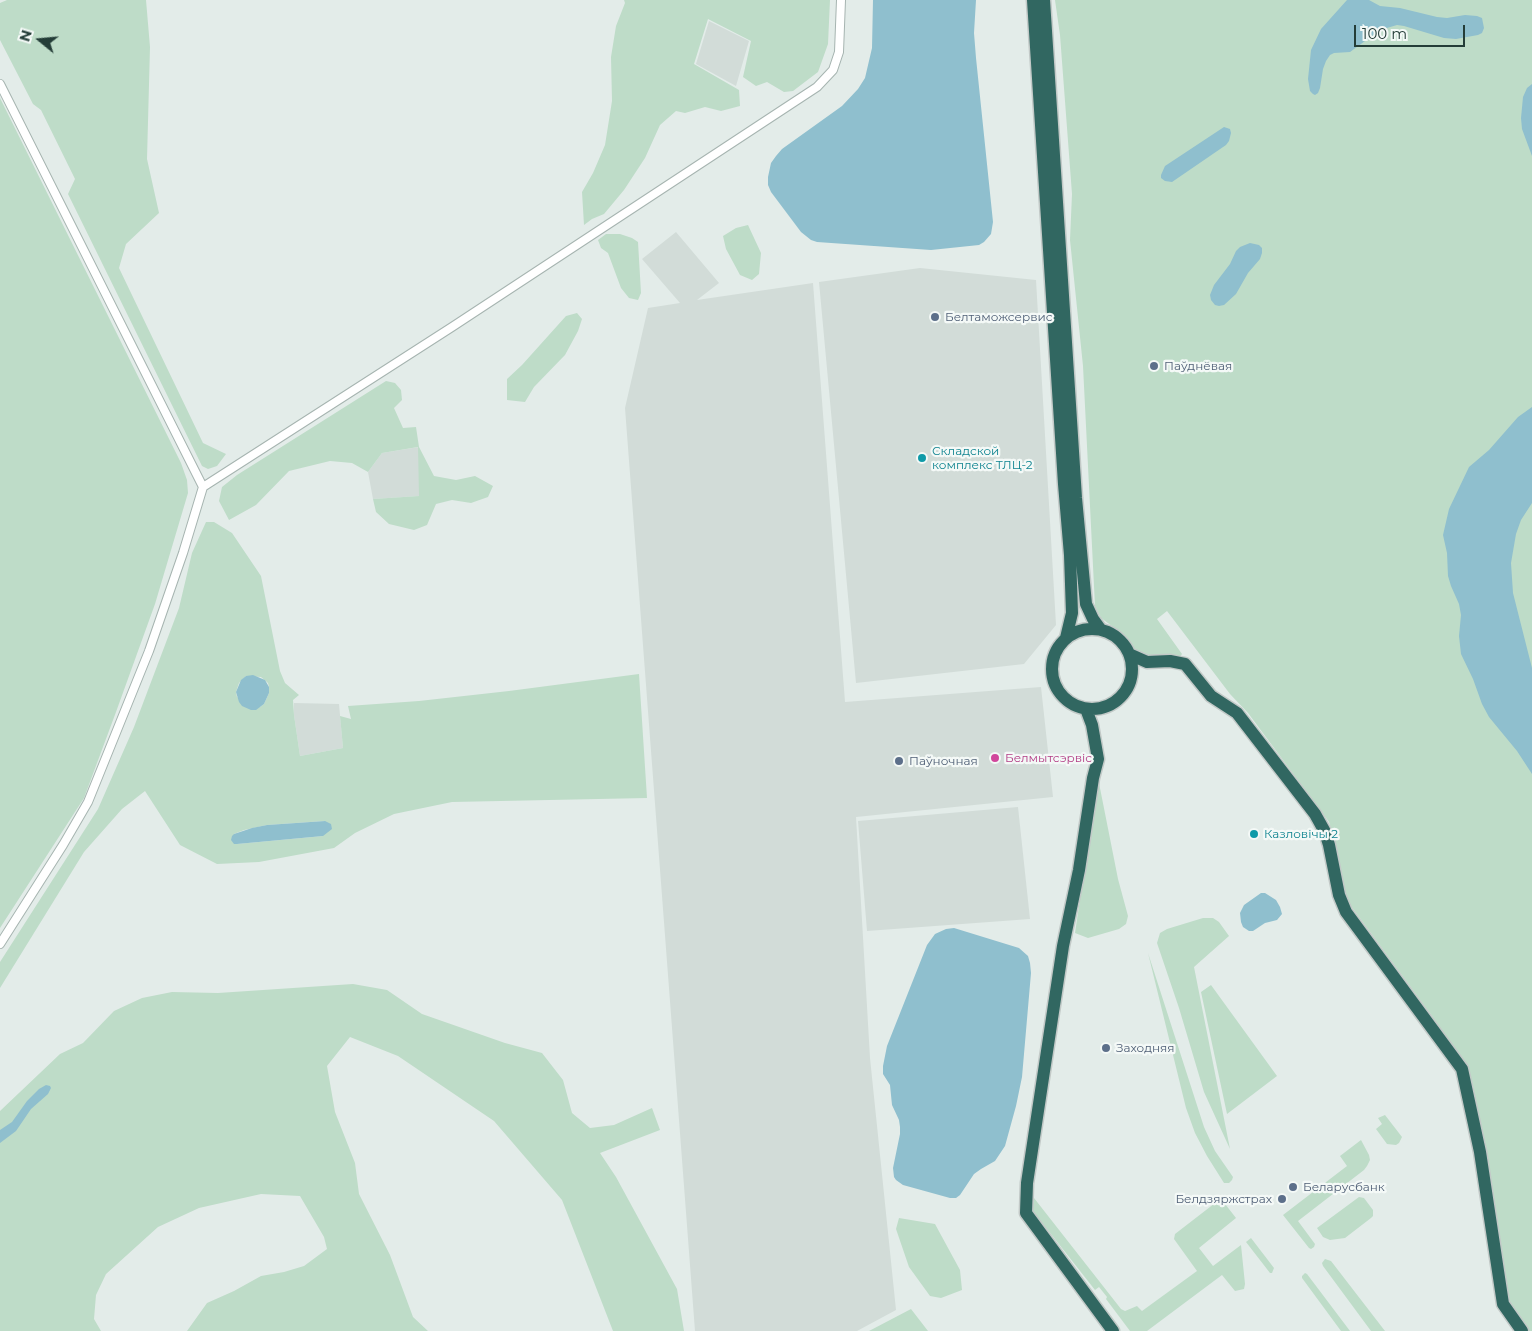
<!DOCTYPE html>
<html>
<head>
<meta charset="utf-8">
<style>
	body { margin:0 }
	#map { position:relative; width:1532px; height:1331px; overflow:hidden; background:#e3ece9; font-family:Montserrat,sans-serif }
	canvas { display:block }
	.north { position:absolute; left:15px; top:15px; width:50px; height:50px; -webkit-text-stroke:4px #f4f9f7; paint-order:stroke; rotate:287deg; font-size:14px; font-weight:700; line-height:20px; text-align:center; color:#243d38 }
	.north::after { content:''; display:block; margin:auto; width:18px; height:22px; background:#243d38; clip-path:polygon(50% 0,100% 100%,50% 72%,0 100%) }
	.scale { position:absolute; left:1354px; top:25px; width:111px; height:22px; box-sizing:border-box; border:2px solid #243d38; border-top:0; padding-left:6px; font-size:15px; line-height:18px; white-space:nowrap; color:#243d38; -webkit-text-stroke:4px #f4f9f7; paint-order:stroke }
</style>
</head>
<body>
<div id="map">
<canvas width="1532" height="1331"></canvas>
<div class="north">N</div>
<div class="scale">100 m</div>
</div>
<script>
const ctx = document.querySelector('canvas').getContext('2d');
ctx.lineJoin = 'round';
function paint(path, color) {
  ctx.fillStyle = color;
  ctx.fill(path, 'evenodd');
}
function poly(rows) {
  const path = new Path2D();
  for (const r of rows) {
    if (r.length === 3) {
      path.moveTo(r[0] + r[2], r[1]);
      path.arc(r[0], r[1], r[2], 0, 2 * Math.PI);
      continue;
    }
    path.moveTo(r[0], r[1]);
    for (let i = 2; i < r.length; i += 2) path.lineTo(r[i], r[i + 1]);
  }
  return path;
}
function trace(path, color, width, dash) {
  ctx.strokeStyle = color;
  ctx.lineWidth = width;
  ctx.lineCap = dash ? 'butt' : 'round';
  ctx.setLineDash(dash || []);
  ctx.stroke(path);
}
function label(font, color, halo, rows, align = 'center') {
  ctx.font = font + ' Montserrat,sans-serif';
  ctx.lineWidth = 4.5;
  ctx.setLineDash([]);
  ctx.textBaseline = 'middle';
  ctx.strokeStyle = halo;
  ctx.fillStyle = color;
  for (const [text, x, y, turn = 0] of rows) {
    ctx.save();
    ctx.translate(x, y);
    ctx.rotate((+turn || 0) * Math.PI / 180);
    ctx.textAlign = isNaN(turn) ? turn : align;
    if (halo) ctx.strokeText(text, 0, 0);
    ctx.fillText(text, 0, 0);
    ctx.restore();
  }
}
paint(poly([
	[709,21,749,41,736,86,696,64],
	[676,232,719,283,697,300,813,283,845,702,1041,687,1053,797,856,817,870,1058,896,1310,857,1331,695,1331,625,408,648,308,680,303,642,259],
	[920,268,1036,280,1056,625,1024,664,856,683,819,282],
	[419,447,419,496,373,499,368,472,382,453],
	[294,703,339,704,343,748,300,756,294,715],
	[1018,807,1030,919,867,931,858,821]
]), '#d2dcd8');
paint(poly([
	[7,0,146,0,150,47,147,159,159,213,126,244,119,268,203,443,226,454,217,466,208,469,202,466,68,194,75,179,41,110,33,104,0,40,0,3],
	[624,0,830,0,828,44,818,72,793,91,784,92,767,82,756,86,743,77,751,41,708,19,694,64,739,90,740,106,721,111,705,107,685,113,676,111,660,125,645,158,624,190,604,214,592,219,584,225,582,192,593,173,605,145,612,101,611,57,616,26,625,3],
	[1055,0,1532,0,1532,1331,1526,1331,1510,1303,1473,1086,1467,1067,1432,1016,1348,902,1341,886,1335,842,1329,822,1248,713,1230,694,1167,611,1157,619,1182,654,1179,658,1159,659,1137,653,1120,632,1101,618,1095,606,1083,366,1070,240,1072,194,1060,35],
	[0,98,181,463,187,480,188,493,155,604,116,712,84,798,0,928],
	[748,225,761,253,759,274,752,280,740,275,726,249,723,236,736,228],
	[606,234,620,234,632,238,638,242,641,293,638,300,629,298,621,288,608,253,601,248,598,240],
	[577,313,582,319,578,331,565,355,534,387,525,402,507,400,507,379,522,365,566,316],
	[386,381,395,383,401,390,402,400,394,408,403,428,416,427,419,447,434,476,456,480,475,476,493,486,488,497,471,503,452,500,436,504,427,525,414,530,389,524,376,512,373,499,419,496,418,447,382,453,368,472,352,463,330,461,289,471,256,505,229,520,219,501,222,487,237,475],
	[206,522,214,522,232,533,261,576,280,671,285,683,299,695,293,700,294,715,300,756,343,748,340,716,351,719,348,706,419,701,509,691,639,674,647,798,452,802,394,814,355,833,334,848,259,862,217,864,180,845,145,791,122,809,84,852,0,988,0,962,98,809,134,727,179,608,192,553],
	[246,676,261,677,268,683,269,687,269,693,264,704,260,707,237,697,236,692,239,683],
	[325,821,323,836,237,844,234,834,244,830,267,825],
	[1098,778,1118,879,1128,916,1126,924,1119,929,1088,938,1075,933],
	[1203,918,1213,918,1219,922,1229,936,1194,967,1230,1149,1204,1092,1179,1008,1157,943,1160,933,1167,929],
	[1148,953,1204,1127,1215,1151,1233,1177,1232,1180,1229,1183,1224,1183,1207,1156,1195,1133,1186,1108],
	[353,984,387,990,422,1014,505,1043,542,1053,563,1080,572,1113,590,1128,614,1125,652,1108,660,1130,600,1153,616,1177,677,1289,684,1331,613,1331,562,1200,494,1121,398,1056,350,1037,327,1066,335,1112,355,1163,359,1194,390,1255,413,1317,428,1331,187,1331,207,1303,234,1291,261,1276,284,1272,304,1266,327,1249,324,1237,300,1196,261,1194,199,1208,158,1227,106,1274,96,1295,94,1319,101,1331,0,1331,0,1111,60,1054,83,1043,114,1011,142,998,172,992,218,993],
	[1211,985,1277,1076,1227,1114,1201,992],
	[1385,1115,1402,1137,1399,1143,1396,1145,1387,1144,1376,1129,1382,1124,1378,1118],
	[1361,1140,1369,1155,1370,1160,1367,1166,1364,1170,1298,1221,1315,1244,1314,1247,1311,1249,1309,1248,1283,1215,1347,1166,1340,1156],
	[1359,1197,1364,1198,1373,1210,1373,1216,1371,1218,1345,1238,1330,1240,1323,1237,1317,1228],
	[1034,1198,1121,1309,1125,1311,1137,1306,1142,1311,1197,1271,1174,1239,1175,1234,1219,1200,1222,1200,1236,1218,1199,1248,1213,1266,1241,1245,1245,1284,1244,1289,1235,1291,1222,1275,1147,1331,1130,1331,1106,1299,1107,1297,1099,1287,1095,1290,1032,1210],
	[899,1218,935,1224,960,1270,962,1290,941,1298,930,1296,909,1267,896,1229],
	[1251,1238,1274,1268,1272,1273,1270,1273,1246,1242],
	[1325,1259,1331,1261,1385,1331,1371,1331,1323,1266,1322,1263],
	[1305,1273,1307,1274,1350,1331,1341,1331,1302,1278,1302,1276],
	[911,1309,928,1331,869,1331]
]), '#bedcc8');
paint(poly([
	[873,0,976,0,974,33,976,58,993,222,991,234,984,242,979,245,931,250,817,242,811,240,801,232,771,192,768,185,768,177,771,163,776,156,782,149,842,106,858,89,865,78,872,48],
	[1347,0,1369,0,1380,6,1400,8,1437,17,1447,18,1465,15,1477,16,1482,18,1484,28,1482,33,1478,35,1456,39,1444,38,1404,26,1397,25,1380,30,1350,52,1334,53,1330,55,1326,61,1323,69,1320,88,1318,93,1315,95,1313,94,1310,91,1308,79,1311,50,1321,29],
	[1532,84,1532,156,1522,129,1521,118,1523,97,1527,88],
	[1224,127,1230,129,1231,133,1229,141,1226,145,1172,182,1165,181,1161,178,1161,175,1165,166],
	[1250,243,1259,245,1262,248,1262,253,1260,259,1248,273,1236,294,1224,305,1219,306,1215,305,1211,300,1210,295,1214,285,1230,264,1236,251,1240,247],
	[1532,407,1532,503,1521,520,1516,534,1511,563,1513,593,1532,668,1532,774,1517,751,1489,717,1482,704,1473,679,1461,654,1459,636,1461,615,1459,604,1451,586,1448,576,1447,553,1443,535,1449,509,1469,467,1489,450,1518,417],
	[253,675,265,680,269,687,269,693,264,704,256,710,251,710,242,706,239,702,236,692,241,680,246,676],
	[325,821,331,824,332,829,323,836,237,844,234,844,231,840,232,836,234,834,252,828,267,825],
	[1261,893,1265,893,1276,900,1280,907,1282,914,1277,920,1265,923,1253,931,1249,931,1243,927,1241,922,1240,913,1244,905],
	[954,928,1019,948,1028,956,1030,963,1031,973,1022,1077,1016,1106,1005,1146,995,1161,981,1169,974,1174,960,1195,956,1198,950,1198,903,1185,896,1180,894,1177,893,1168,900,1134,900,1127,899,1120,892,1105,890,1085,883,1074,883,1066,887,1046,927,945,935,934,946,929],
	[46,1085,50,1086,51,1088,48,1094,31,1109,16,1131,0,1143,0,1130,12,1122,27,1101,39,1089]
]), '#8fbfce');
const minor = poly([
	[0,84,203,487],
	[0,944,63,845,88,802,149,651,183,553,203,487,452,327,817,87,833,70,839,52,841,0]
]);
const highway = poly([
	[1033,0,1064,484,1070,555,1072,613,1066,638],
	[1044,0,1076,498,1086,604,1093,619,1101,630],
	[1092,669,40],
	[1129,654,1147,662,1170,661,1185,664,1211,696,1237,713,1315,814,1325,832,1329,845,1339,895,1346,912,1462,1069,1480,1152,1503,1304,1522,1331],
	[1086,709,1092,725,1098,759,1093,778,1079,870,1063,946,1027,1183,1026,1213,1113,1331]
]);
trace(minor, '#a6b4b0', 10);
trace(highway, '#c2c9c7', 15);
trace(minor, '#fff', 8);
trace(highway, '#316761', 12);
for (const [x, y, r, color] of [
	[935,317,5,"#5c6f8a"],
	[1154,366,5,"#5c6f8a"],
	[922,458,5,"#0f9aa8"],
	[995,758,5,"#d1479c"],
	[899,761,5,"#5c6f8a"],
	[1254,834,5,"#0f9aa8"],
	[1106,1048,5,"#5c6f8a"],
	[1293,1187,5,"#5c6f8a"],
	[1282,1199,5,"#5c6f8a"]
]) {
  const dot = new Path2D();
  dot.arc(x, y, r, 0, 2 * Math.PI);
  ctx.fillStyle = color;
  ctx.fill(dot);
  trace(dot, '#f4f9f7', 2);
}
label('12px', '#4e5e75', '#f4f9f7', [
	["Белтаможсервис",945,317],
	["Паўднёвая",1164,366],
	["Паўночная",909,761],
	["Заходняя",1116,1048],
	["Беларусбанк",1303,1187],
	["Белдзяржстрах",1272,1199,"right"]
], 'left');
label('12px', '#0d838f', '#f4f9f7', [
	["Складской",932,451],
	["комплекс ТЛЦ-2",932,465],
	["Казловічы 2",1264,834]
], 'left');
label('12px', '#b23c85', '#f4f9f7', [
	["Белмытсэрвіс",1005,758]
], 'left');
</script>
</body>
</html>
